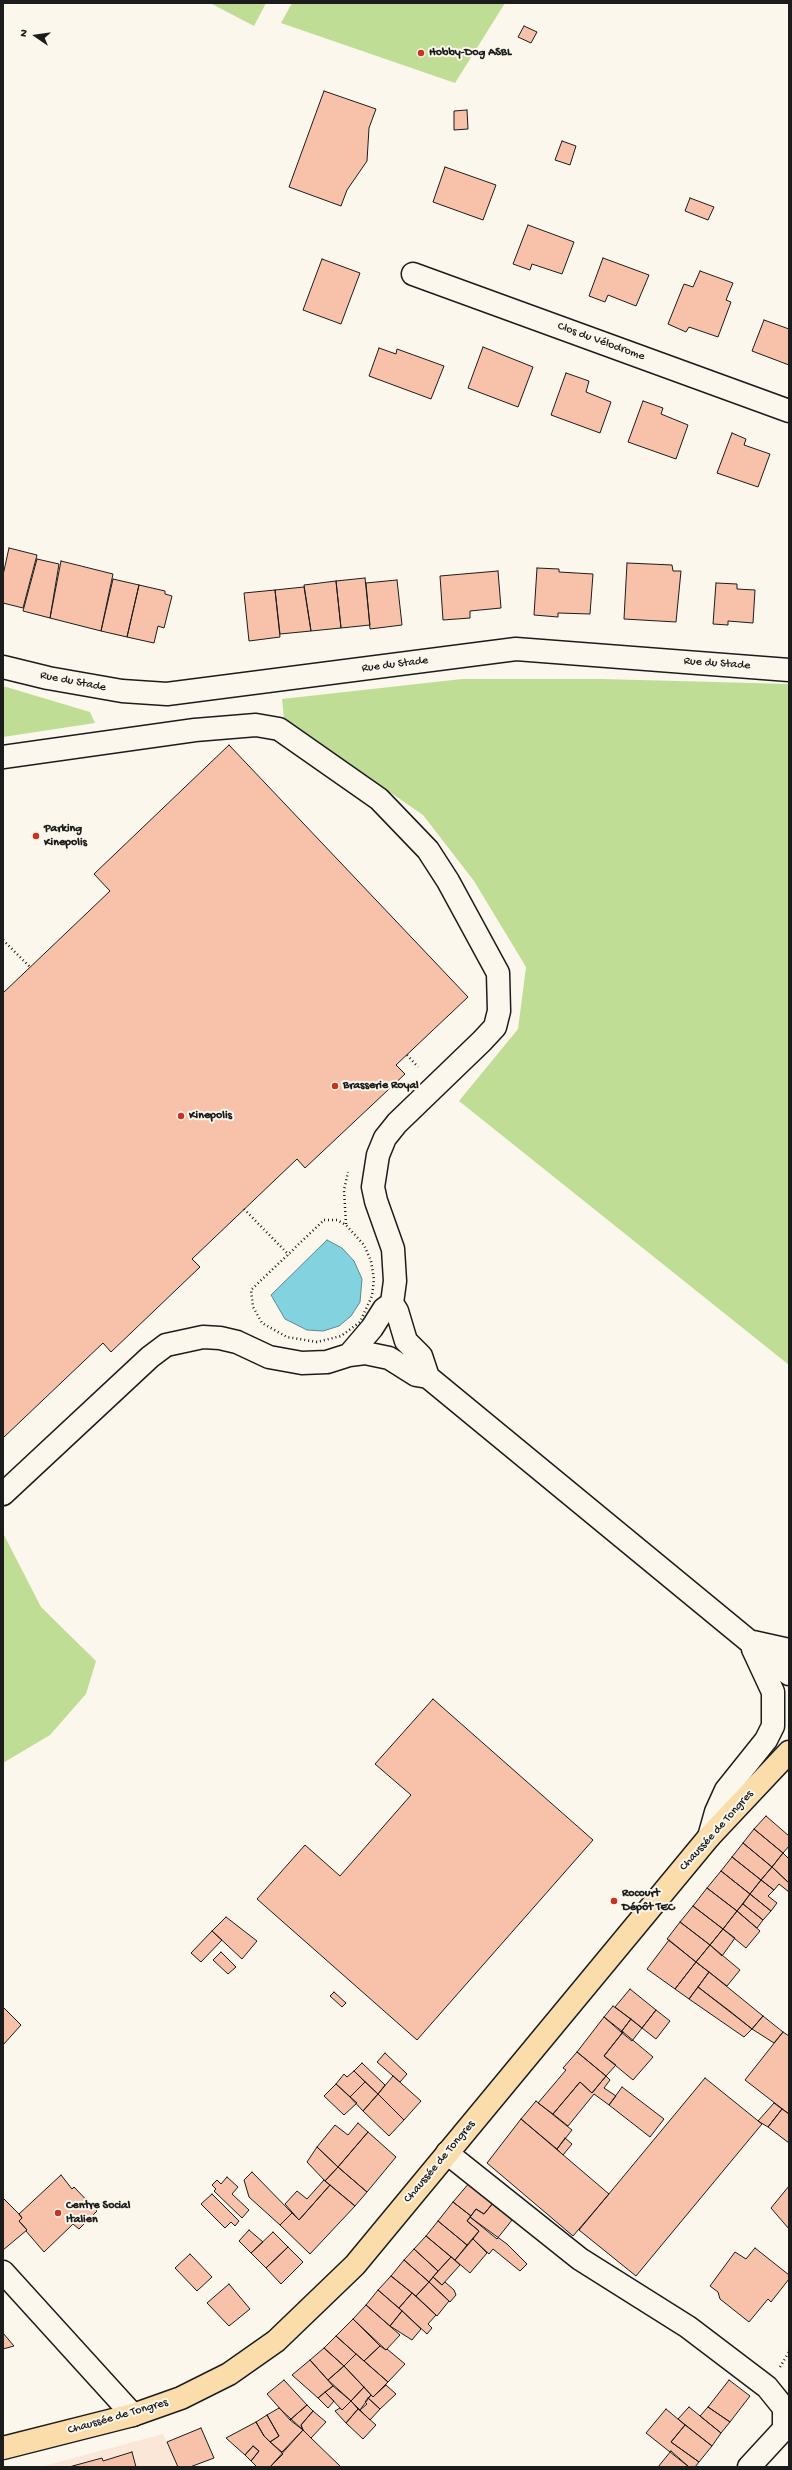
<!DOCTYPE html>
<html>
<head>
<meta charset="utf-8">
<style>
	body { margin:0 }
	#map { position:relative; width:792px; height:2470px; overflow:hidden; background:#fbf7ec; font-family:"Gochi Hand",sans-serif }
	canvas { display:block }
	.frame { position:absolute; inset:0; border:4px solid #1c1c1c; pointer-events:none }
	.north { position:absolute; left:16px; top:16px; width:40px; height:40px; -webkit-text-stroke:3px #fbf7ec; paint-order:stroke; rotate:283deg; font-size:11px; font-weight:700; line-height:16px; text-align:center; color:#1c1c1c }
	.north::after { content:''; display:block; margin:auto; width:14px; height:18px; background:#1c1c1c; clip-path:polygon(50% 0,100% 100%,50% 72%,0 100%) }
</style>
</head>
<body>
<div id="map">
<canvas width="792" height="2470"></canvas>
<div class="frame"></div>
<div class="north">N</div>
</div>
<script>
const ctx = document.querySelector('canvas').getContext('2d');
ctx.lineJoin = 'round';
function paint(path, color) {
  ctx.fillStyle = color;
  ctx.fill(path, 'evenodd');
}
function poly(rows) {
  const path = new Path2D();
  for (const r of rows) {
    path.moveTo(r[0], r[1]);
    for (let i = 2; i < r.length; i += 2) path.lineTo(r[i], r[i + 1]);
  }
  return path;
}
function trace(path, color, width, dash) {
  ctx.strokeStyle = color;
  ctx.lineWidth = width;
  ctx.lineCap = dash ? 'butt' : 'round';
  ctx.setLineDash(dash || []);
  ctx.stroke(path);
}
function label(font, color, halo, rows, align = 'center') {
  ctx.font = font + ' "Gochi Hand",sans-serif';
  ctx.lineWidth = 4;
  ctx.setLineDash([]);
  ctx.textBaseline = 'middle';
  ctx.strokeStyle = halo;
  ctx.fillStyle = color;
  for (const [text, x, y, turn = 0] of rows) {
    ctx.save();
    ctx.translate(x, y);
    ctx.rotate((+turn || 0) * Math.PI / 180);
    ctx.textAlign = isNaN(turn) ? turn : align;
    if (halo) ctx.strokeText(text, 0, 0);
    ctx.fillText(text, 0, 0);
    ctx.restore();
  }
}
paint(poly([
	[163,2434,178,2467,40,2467]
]), '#fae7d8');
paint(poly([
	[210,3,266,3,254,26],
	[292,3,505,3,455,83,281,23],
	[462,679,602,679,789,684,789,1365,459,1101,518,1029,526,967,474,881,423,815,284,719,282,699],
	[3,686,90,712,95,723,3,737],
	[3,1533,41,1607,96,1661,86,1694,50,1735,3,1763]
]), '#c0dd95');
const water = poly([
	[327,1240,342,1248,354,1261,362,1279,360,1302,351,1316,339,1326,323,1331,307,1330,285,1319,271,1295,327,1240]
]);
paint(water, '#82d2df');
trace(water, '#598991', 1);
const building = poly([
	[524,26,537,32,531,43,518,37,524,26],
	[324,91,376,109,369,128,367,161,347,190,341,206,289,187,324,91],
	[467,110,468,129,454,130,454,111,467,110],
	[562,141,576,146,570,165,555,160,562,141],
	[445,167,496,185,483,220,433,202,445,167],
	[690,198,714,207,708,220,685,211,690,198],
	[528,225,574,242,562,274,532,264,530,270,513,264,528,225],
	[603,258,649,275,636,306,608,295,605,302,589,296,603,258],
	[322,259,360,273,341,324,303,310,322,259],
	[700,271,733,283,726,300,731,302,718,337,689,327,686,332,668,324,684,284,693,287,700,271],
	[764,320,789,329,789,365,752,351,764,320],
	[483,347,533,367,518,407,468,388,483,347],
	[379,348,396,354,397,349,444,366,431,399,369,376,379,348],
	[566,373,589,381,586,392,611,402,600,433,551,415,566,373],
	[643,401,663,408,661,414,688,425,676,459,628,442,643,401],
	[732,433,746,439,744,445,770,454,758,487,717,473,732,433],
	[9,548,37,555,23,608,3,603,3,575,9,548],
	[37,559,59,564,50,618,23,611,37,559],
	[61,561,113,574,101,631,50,618,61,561],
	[627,563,672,565,673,571,681,571,676,622,624,619,627,563],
	[537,568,559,569,559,572,593,574,590,614,558,613,558,617,534,615,537,568],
	[498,571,501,608,470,611,470,618,443,620,440,576,498,571],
	[365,578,370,625,341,628,336,581,365,578],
	[113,579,139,585,127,637,101,631,113,579],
	[397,580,402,625,370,629,366,583,397,580],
	[336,581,341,628,311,631,304,585,336,581],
	[716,583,737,584,737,589,755,590,753,623,728,621,728,625,713,624,716,583],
	[139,585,165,591,165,594,172,596,164,628,158,626,154,643,127,637,139,585],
	[304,587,311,631,280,634,275,590,304,587],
	[275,590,280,637,249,641,244,593,275,590],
	[229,745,468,997,396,1065,405,1074,305,1168,297,1159,192,1259,200,1267,111,1352,103,1343,3,1438,3,993,110,891,94,874,229,745],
	[433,1699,593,1840,417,2040,257,1899,305,1845,340,1876,411,1795,375,1764,433,1699],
	[766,1816,789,1836,789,1846,783,1853,754,1829,766,1816],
	[754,1829,783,1853,772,1867,743,1843,754,1829],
	[743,1843,772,1867,761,1880,732,1857,743,1843],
	[783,1853,789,1859,789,1883,772,1867,783,1853],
	[732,1857,761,1880,750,1894,721,1871,732,1857],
	[772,1867,789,1883,789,1892,779,1884,774,1890,761,1880,772,1867],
	[721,1871,750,1894,737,1911,707,1888,721,1871],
	[761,1880,774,1890,768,1896,777,1903,771,1911,750,1894,761,1880],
	[707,1888,737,1911,723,1929,693,1906,707,1888],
	[750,1894,771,1911,763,1920,743,1904,750,1894],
	[743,1904,763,1920,757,1928,737,1911,743,1904],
	[693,1906,723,1929,710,1945,680,1922,693,1906],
	[737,1911,760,1931,746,1948,723,1929,737,1911],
	[226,1917,257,1941,242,1959,212,1931,226,1917],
	[680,1922,710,1945,696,1962,667,1939,680,1922],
	[723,1929,735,1938,722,1956,710,1945,723,1929],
	[212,1931,222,1940,201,1962,191,1953,212,1931],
	[669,1940,696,1962,675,1989,647,1969,669,1940],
	[710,1945,740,1970,727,1986,696,1962,710,1945],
	[221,1952,236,1967,228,1974,213,1960,221,1952],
	[696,1962,709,1972,689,1999,675,1989,696,1962],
	[709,1972,763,2016,752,2029,698,1987,709,1972],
	[698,1987,731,2012,752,2029,744,2037,689,1999,698,1987],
	[630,1989,656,2010,642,2028,615,2007,630,1989],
	[334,1992,346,2003,342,2007,330,1996,334,1992],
	[613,2006,631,2019,621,2032,604,2017,613,2006],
	[3,2007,21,2025,3,2045,3,2007],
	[656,2010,670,2021,656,2039,642,2028,656,2010],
	[763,2016,783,2032,774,2043,752,2029,763,2016],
	[604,2017,623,2032,604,2056,616,2065,606,2076,577,2052,604,2017],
	[631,2019,642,2028,632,2041,621,2032,631,2019],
	[623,2032,653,2057,633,2080,604,2056,623,2032],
	[783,2032,789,2036,789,2114,745,2080,783,2032],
	[577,2052,606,2076,592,2093,580,2082,553,2114,538,2103,566,2070,563,2068,577,2052],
	[385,2053,407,2074,400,2082,377,2062,385,2053],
	[362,2063,385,2085,378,2094,354,2071,362,2063],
	[354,2071,365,2082,350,2097,336,2084,344,2074,347,2077,354,2071],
	[393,2076,421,2101,404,2120,378,2094,393,2076],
	[606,2076,610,2080,604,2088,616,2096,609,2105,594,2094,568,2126,553,2114,580,2082,592,2093,606,2076],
	[705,2078,762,2124,636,2276,579,2230,705,2078],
	[365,2082,378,2094,363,2111,350,2097,365,2082],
	[336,2084,357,2103,344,2115,324,2096,336,2084],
	[622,2087,664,2119,650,2137,609,2105,622,2087],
	[378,2094,404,2120,389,2136,363,2111,378,2094],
	[536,2101,572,2130,557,2149,521,2119,536,2101],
	[774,2103,782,2109,768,2127,758,2121,774,2103],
	[782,2109,789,2114,789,2143,768,2127,782,2109],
	[521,2119,609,2194,573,2236,487,2163,521,2119],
	[358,2123,368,2132,338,2167,317,2147,335,2125,348,2135,358,2123],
	[368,2132,396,2157,367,2192,338,2167,368,2132],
	[565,2138,572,2144,563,2155,557,2149,565,2138],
	[317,2147,338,2167,325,2181,307,2162,317,2147],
	[338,2167,367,2192,355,2206,325,2181,338,2167],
	[252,2172,292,2213,280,2225,249,2197,244,2180,252,2172],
	[61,2175,72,2189,74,2187,97,2211,79,2229,73,2224,44,2252,26,2231,27,2230,19,2221,22,2218,19,2214,61,2175],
	[227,2177,238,2187,232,2194,249,2210,242,2218,214,2191,216,2189,212,2185,217,2180,221,2184,227,2177],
	[324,2180,330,2185,299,2220,285,2204,297,2191,307,2199,324,2180],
	[470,2182,493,2203,484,2214,476,2209,471,2216,453,2202,470,2182],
	[330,2185,355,2206,310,2254,280,2225,292,2213,299,2220,330,2185],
	[789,2186,789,2229,771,2208,789,2186],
	[212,2194,239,2221,235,2226,231,2222,225,2228,201,2204,212,2194],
	[3,2198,19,2214,22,2218,19,2221,27,2230,3,2250,3,2198],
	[453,2202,471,2216,467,2221,479,2231,467,2245,438,2221,453,2202],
	[493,2203,512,2220,497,2239,470,2217,476,2209,484,2214,493,2203],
	[470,2217,507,2244,527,2264,520,2271,493,2249,489,2254,473,2239,479,2231,467,2221,470,2217],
	[438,2221,467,2245,455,2260,426,2236,438,2221],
	[249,2230,263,2242,251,2253,239,2241,249,2230],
	[273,2232,288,2247,266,2268,251,2253,273,2232],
	[426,2236,451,2257,438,2271,414,2249,426,2236],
	[473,2239,487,2253,470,2273,455,2260,473,2239],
	[288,2247,303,2262,281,2284,266,2268,288,2247],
	[755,2248,789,2275,789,2279,771,2302,768,2299,749,2322,720,2299,718,2292,710,2286,735,2252,746,2259,755,2248],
	[414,2249,438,2271,429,2282,404,2260,414,2249],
	[190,2254,212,2277,197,2291,175,2268,190,2254],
	[451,2257,460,2265,442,2285,433,2277,451,2257],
	[404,2260,429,2282,416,2296,391,2276,404,2260],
	[391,2276,412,2293,399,2308,378,2290,391,2276],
	[433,2277,442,2285,445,2282,454,2290,456,2295,450,2302,429,2282,433,2277],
	[429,2282,449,2301,437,2316,416,2296,429,2282],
	[229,2284,250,2309,229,2326,207,2303,229,2284],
	[378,2290,402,2311,390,2326,366,2305,378,2290],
	[412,2293,436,2315,428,2324,432,2328,427,2334,399,2308,412,2293],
	[366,2305,400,2335,386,2350,353,2319,366,2305],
	[402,2311,421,2329,412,2340,390,2326,402,2311],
	[353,2319,380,2346,364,2361,336,2336,353,2319],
	[3,2333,14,2346,3,2349,3,2333],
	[336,2336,356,2354,344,2366,324,2348,336,2336],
	[380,2346,386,2350,387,2349,405,2364,388,2382,364,2361,380,2346],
	[324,2348,344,2366,328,2380,310,2360,324,2348],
	[356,2354,388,2382,373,2397,344,2366,356,2354],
	[310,2360,333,2386,318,2398,292,2375,310,2360],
	[344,2366,364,2387,351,2401,328,2380,344,2366],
	[284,2380,307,2405,290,2420,267,2394,284,2380],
	[729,2380,750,2396,730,2422,708,2407,729,2380],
	[386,2385,396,2394,380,2409,368,2398,371,2395,373,2397,386,2385],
	[333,2386,351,2401,342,2410,325,2392,333,2386],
	[364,2387,371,2395,360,2410,351,2401,364,2387],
	[325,2392,334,2401,328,2408,318,2398,325,2392],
	[368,2398,380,2409,370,2420,360,2410,367,2404,365,2402,368,2398],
	[351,2401,358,2409,346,2423,335,2411,340,2408,342,2410,351,2401],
	[307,2405,313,2411,301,2425,303,2430,290,2420,307,2405],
	[689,2407,721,2433,712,2446,678,2419,689,2407],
	[708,2407,730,2422,721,2433,700,2416,708,2407],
	[279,2408,303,2430,282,2452,270,2442,279,2436,267,2415,279,2408],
	[358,2409,376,2425,363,2439,346,2423,358,2409],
	[666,2409,685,2425,671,2442,699,2462,695,2467,689,2467,646,2433,666,2409],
	[313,2411,326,2422,311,2438,303,2430,301,2425,313,2411],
	[267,2415,279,2436,270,2442,264,2436,256,2422,267,2415],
	[256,2422,264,2436,283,2454,270,2467,257,2467,251,2461,259,2451,253,2446,245,2455,226,2438,256,2422],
	[685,2425,712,2446,699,2462,671,2442,685,2425],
	[201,2428,214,2458,190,2467,178,2467,167,2442,201,2428],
	[303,2430,311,2438,341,2467,270,2467,303,2430],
	[253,2446,259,2451,251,2461,245,2455,253,2446],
	[671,2451,689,2467,658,2467,671,2451],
	[132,2452,136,2467,69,2467,102,2458,103,2461,132,2452]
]);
paint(building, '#f7c1aa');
trace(building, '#1c1c1c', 1);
const minor = poly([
	[413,274,789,411],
	[3,667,48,678,122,691,167,694,516,649,789,670],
	[3,757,195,730,256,725,279,729,379,799,428,850,448,881,498,973,499,1011,495,1027,482,1041,397,1123,385,1138,378,1155,373,1187,376,1201,393,1249,395,1281,392,1303,384,1309,372,1328,349,1355,327,1362,302,1363,269,1357,237,1342,220,1338,203,1337,166,1345,150,1357,3,1494],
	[392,1303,397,1311,406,1341,421,1356,428,1377],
	[349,1355,365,1353,389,1358,416,1375,428,1377,789,1674],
	[753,1642,789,1650],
	[709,1837,716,1812,726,1790,766,1740,773,1726,773,1692,753,1649],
	[447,2153,580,2259,688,2327,767,2387,784,2408,784,2429,749,2467],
	[3,2272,133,2415]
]);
const major = poly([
	[3,2448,133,2415,181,2398,229,2374,276,2341,355,2265,709,1837,789,1752]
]);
trace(minor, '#1c1c1c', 25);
trace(major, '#1c1c1c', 25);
trace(poly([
	[3,940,30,967],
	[407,1055,418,1067],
	[244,1209,289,1255],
	[324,1220,337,1220,346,1225,364,1245,371,1261,374,1279,372,1296,360,1322,341,1336,317,1342,287,1337,262,1323,253,1307,251,1290,324,1220],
	[346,1224,344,1190,348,1172],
	[780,2367,789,2352]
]), '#1c1c1c', 2.5, [1, 3]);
trace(minor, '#fbf7ec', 22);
trace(major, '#faddab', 22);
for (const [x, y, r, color] of [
	[421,53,4,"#c8321e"],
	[36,836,4,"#c8321e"],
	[335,1086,4,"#c8321e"],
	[181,1116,4,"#c8321e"],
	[614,1901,4,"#c8321e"],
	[58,2213,4,"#c8321e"]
]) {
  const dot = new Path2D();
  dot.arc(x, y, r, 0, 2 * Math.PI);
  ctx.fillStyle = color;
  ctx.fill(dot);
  trace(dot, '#fbf7ec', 1.5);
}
label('bold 12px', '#1c1c1c', '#fbf7ec', [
	["Hobby-Dog ASBL",429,53],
	["Parking",44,829],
	["Kinepolis",44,843],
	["Brasserie Royal",343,1086],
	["Kinepolis",189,1116],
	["Rocourt",622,1894],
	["Dépôt TEC",622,1908],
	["Centre Social",66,2206],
	["Italien",66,2220]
], 'left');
label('12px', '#1c1c1c', '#fbf7ec', [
	["Clos du Vélodrome",601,342,20],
	["Rue du Stade",717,664,4],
	["Rue du Stade",395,665,-7],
	["Rue du Stade",73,682,11],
	["Chaussée de Tongres",717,1831,-48],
	["Chaussée de Tongres",440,2162,-50],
	["Chaussée de Tongres",118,2417,-16]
]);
</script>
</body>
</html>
